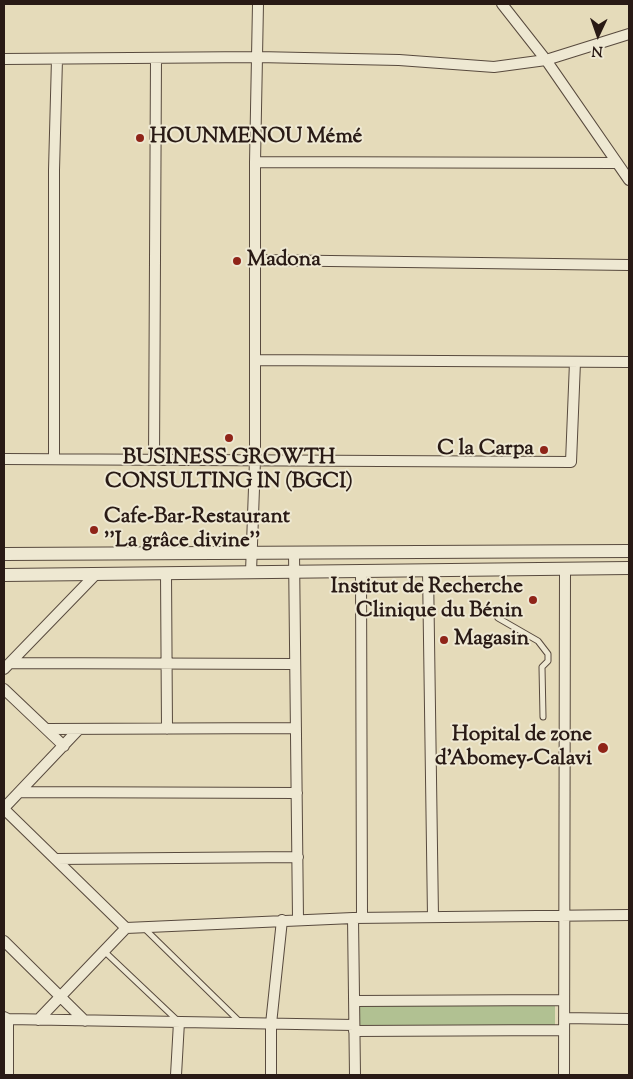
<!DOCTYPE html>
<html>
<head>
<meta charset="utf-8">
<style>
	body { margin:0 }
	#map { position:relative; width:633px; height:1079px; overflow:hidden; background:#e5dbba; font-family:"Sorts Mill Goudy",serif }
	canvas { display:block }
	.frame { position:absolute; inset:0; border:5px solid #291a15; pointer-events:none }
	.north { position:absolute; left:573px; top:10px; width:50px; height:50px; -webkit-text-stroke:4px #eee8d2; paint-order:stroke; rotate:183deg; font-size:14px; font-weight:700; line-height:20px; text-align:center; color:#291a15 }
	.north::after { content:''; display:block; margin:auto; width:18px; height:22px; background:#291a15; clip-path:polygon(50% 0,100% 100%,50% 72%,0 100%) }
</style>
</head>
<body>
<div id="map">
<canvas width="633" height="1079"></canvas>
<div class="frame"></div>
<div class="north">N</div>
</div>
<script>
const ctx = document.querySelector('canvas').getContext('2d');
ctx.lineJoin = 'round';
function paint(path, color) {
  ctx.fillStyle = color;
  ctx.fill(path, 'evenodd');
}
function poly(rows) {
  const path = new Path2D();
  for (const r of rows) {
    path.moveTo(r[0], r[1]);
    for (let i = 2; i < r.length; i += 2) path.lineTo(r[i], r[i + 1]);
  }
  return path;
}
function trace(path, color, width, dash) {
  ctx.strokeStyle = color;
  ctx.lineWidth = width;
  ctx.lineCap = dash ? 'butt' : 'round';
  ctx.setLineDash(dash || []);
  ctx.stroke(path);
}
function label(font, color, halo, rows, align = 'center') {
  ctx.font = font + ' "Sorts Mill Goudy",serif';
  ctx.lineWidth = 4;
  ctx.setLineDash([]);
  ctx.textBaseline = 'middle';
  ctx.strokeStyle = halo;
  ctx.fillStyle = color;
  for (const [text, x, y, turn = 0] of rows) {
    ctx.save();
    ctx.translate(x, y);
    ctx.rotate((+turn || 0) * Math.PI / 180);
    ctx.textAlign = isNaN(turn) ? turn : align;
    if (halo) ctx.strokeText(text, 0, 0);
    ctx.fillText(text, 0, 0);
    ctx.restore();
  }
}
paint(poly([
	[359,1003,555,1004,555,1028,359,1027]
]), '#b1c192');
const service = poly([
	[498,618,538,641,548,654,548,661,542,667,543,717],
	[144,928,240,1022],
	[104,951,178,1021]
]);
const minor = poly([
	[502,4,546,60,629,180],
	[4,59,257,57,399,60,494,67,546,60,629,34],
	[255,162,616,163],
	[256,260,629,265],
	[255,360,629,362],
	[4,459,571,462,575,362],
	[54,459,54,170,57,59],
	[154,460,156,58],
	[294,552,298,919],
	[361,570,362,918],
	[428,570,433,917],
	[251,572,255,460,255,162,258,4],
	[166,573,167,729],
	[10,663,295,664],
	[4,669,97,573],
	[4,689,64,746],
	[48,729,296,728],
	[20,792,297,793],
	[4,808,79,729],
	[4,809,126,928],
	[56,859,298,857],
	[353,918,355,1075],
	[4,941,85,1021],
	[354,1001,564,1000],
	[4,1017,8,1019,354,1025],
	[564,1018,629,1019],
	[8,1019,8,1075],
	[38,1020,126,928,353,918,629,915],
	[354,1031,564,1030],
	[176,1075,179,1022],
	[271,1075,271,1024,282,920],
	[564,1075,565,568]
]);
const tertiary = poly([
	[4,554,629,551],
	[4,575,629,568]
]);
trace(service, '#584a3e', 7);
trace(minor, '#584a3e', 12);
trace(tertiary, '#584a3e', 14);
trace(service, '#eee8d2', 5);
trace(minor, '#eee8d2', 10);
trace(tertiary, '#eee8d2', 12);
for (const [x, y, r, color] of [
	[140,138,5,"#8f2418"],
	[237,261,5,"#8f2418"],
	[229,438,5,"#8f2418"],
	[544,450,5,"#8f2418"],
	[94,530,5,"#8f2418"],
	[533,600,5,"#8f2418"],
	[444,640,5,"#8f2418"],
	[603,748,6,"#8f2418"]
]) {
  const dot = new Path2D();
  dot.arc(x, y, r, 0, 2 * Math.PI);
  ctx.fillStyle = color;
  ctx.fill(dot);
  trace(dot, '#eee8d2', 2);
}
label('bold 21px', '#291a15', '#eee8d2', [
	["HOUNMENOU Mémé",150,138],
	["Madona",247,261],
	["C la Carpa",534,450,"right"],
	["BUSINESS GROWTH",229,459,"center"],
	["CONSULTING IN (BGCI)",229,483,"center"],
	["Cafe-Bar-Restaurant",104,518],
	["''La grâce divine''",104,542],
	["Institut de Recherche",523,588,"right"],
	["Clinique du Bénin",523,612,"right"],
	["Magasin",454,640],
	["Hopital de zone",592,736,"right"],
	["d’Abomey-Calavi",592,760,"right"]
], 'left');
</script>
</body>
</html>
